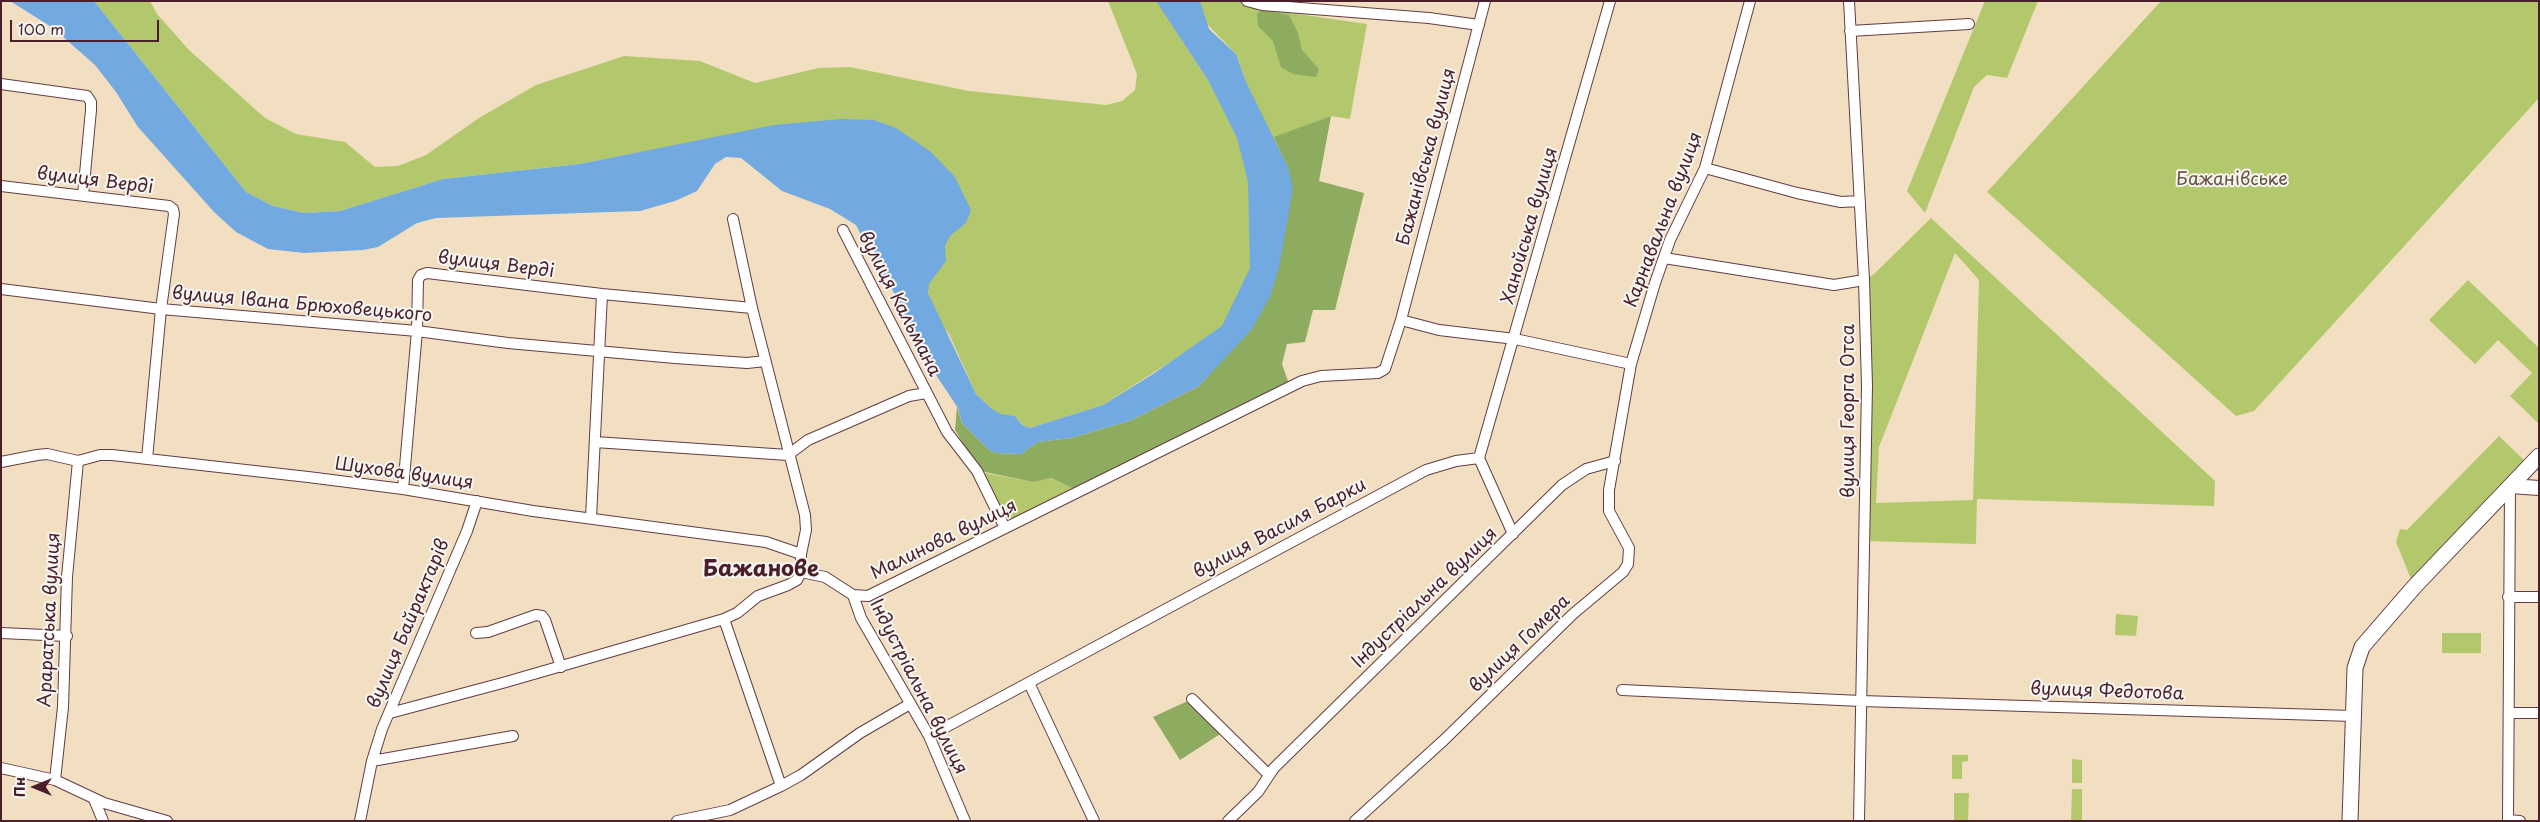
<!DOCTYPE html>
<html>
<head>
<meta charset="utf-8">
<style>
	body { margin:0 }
	#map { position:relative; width:2540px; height:822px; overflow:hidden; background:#f2dfc2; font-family:"Playpen Sans",sans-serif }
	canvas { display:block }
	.frame { position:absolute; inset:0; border:2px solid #4a1f2b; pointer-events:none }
	.north { position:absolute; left:10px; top:762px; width:50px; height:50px; -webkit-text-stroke:4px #f6f6f2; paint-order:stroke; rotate:270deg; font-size:14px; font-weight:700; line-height:20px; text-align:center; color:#4a1f2b }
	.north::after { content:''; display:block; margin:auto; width:18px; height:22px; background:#4a1f2b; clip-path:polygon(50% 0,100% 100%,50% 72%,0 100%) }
	.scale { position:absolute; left:10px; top:20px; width:149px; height:22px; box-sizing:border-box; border:2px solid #4a1f2b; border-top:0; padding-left:6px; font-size:15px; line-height:18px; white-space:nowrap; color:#4a1f2b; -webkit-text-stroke:4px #f6f6f2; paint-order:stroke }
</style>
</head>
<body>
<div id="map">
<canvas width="2540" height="822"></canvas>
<div class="frame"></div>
<div class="north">Пн</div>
<div class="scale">100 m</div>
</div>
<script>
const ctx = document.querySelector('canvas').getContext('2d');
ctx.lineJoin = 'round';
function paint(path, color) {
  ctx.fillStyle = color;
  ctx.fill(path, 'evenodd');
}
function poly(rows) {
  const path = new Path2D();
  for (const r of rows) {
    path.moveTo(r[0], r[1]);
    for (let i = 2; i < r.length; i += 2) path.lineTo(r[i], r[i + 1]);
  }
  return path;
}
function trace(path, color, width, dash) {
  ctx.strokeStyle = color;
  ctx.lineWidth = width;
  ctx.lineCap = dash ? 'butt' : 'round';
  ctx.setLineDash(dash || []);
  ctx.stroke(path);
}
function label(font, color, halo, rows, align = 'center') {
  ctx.font = font + ' "Playpen Sans",sans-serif';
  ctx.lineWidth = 4;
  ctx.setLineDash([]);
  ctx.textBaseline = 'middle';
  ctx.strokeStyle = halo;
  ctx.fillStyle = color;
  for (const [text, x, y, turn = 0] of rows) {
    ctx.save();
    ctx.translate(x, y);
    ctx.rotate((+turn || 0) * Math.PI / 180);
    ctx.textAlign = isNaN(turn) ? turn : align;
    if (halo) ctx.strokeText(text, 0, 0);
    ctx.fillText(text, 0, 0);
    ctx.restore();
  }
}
paint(poly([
	[94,1,150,1,157,14,189,50,265,118,296,134,345,142,375,167,398,166,426,155,479,118,536,85,624,56,700,61,755,83,819,68,850,67,969,91,1106,105,1122,101,1135,90,1137,74,1108,1,1239,1,1270,10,1367,24,1350,119,1331,116,1297,129,1310,286,1184,353,1103,405,1030,428,1022,425,1015,416,1001,415,992,409,976,394,949,334,940,323,913,254,736,134,580,164,443,179,340,211,304,213,273,206,246,192],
	[1208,25,1236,54,1246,82,1208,80,1182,40],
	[1985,1,2038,1,2007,78,1987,75,1974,87,1925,213,1907,191],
	[2161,1,2539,1,2539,98,2254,411,2236,416,1987,192],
	[1931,218,2215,481,2214,506,1977,499,1976,544,1864,541,1864,280,1874,274],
	[1955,253,1979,280,1973,500,1876,503,1879,447],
	[2468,280,2539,348,2539,424,2510,396,2532,373,2498,340,2475,364,2429,320],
	[2499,436,2525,461,2411,579,2396,542,2400,529,2407,530],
	[980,472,1033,482,1050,478,1074,489,1013,518,1008,518,1004,515],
	[2116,614,2138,616,2136,636,2115,635],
	[2442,633,2481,633,2481,653,2442,653],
	[1952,755,1968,755,1968,761,1962,762,1962,779,1952,779],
	[2072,759,2082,760,2082,783,2072,783],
	[2072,789,2082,789,2082,821,2071,821],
	[1954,793,1969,793,1968,821,1954,821]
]), '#b3c86d');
paint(poly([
	[1262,10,1289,15,1298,33,1302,50,1319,69,1316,77,1293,74,1281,67,1273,41,1258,26,1257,14],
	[1331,116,1319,181,1364,193,1335,310,1313,310,1305,342,1287,344,1282,364,1290,387,1074,489,1051,478,1033,482,980,471,955,430,957,406,962,423,989,450,996,453,1021,454,1038,442,1071,438,1132,420,1199,386,1222,360,1288,167,1274,137],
	[1192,699,1225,731,1180,760,1153,717]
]), '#8eac60');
paint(poly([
	[10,1,94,1,246,192,273,206,304,213,340,211,443,179,580,164,774,125,841,119,874,120,896,128,931,152,955,177,971,210,966,223,950,236,945,246,946,261,929,284,928,293,976,394,992,409,1001,414,1015,416,1022,425,1030,428,1103,405,1153,374,1222,326,1250,268,1248,182,1237,138,1208,80,1156,1,1200,1,1209,29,1236,54,1246,82,1288,167,1293,188,1279,268,1270,297,1252,329,1199,386,1132,420,1071,438,1038,442,1021,454,996,453,989,450,962,423,958,408,932,369,893,291,875,263,856,225,830,209,782,191,741,158,726,157,715,164,697,191,675,201,640,211,436,218,417,223,378,247,363,250,304,253,268,249,236,232,214,212,138,127,116,92,95,65,53,28]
]), '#73a9e1');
const minor = poly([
	[1247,1,1262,5,1429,18,1479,25],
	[1849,1,1864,280,1867,386,1859,821],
	[1850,31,1969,24],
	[1,84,87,96,91,102,91,110,83,195],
	[1705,168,1797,193,1841,202,1860,201],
	[1,186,169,206,173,209,174,214,161,309,147,459],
	[733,219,752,308,805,515,806,530,801,554,801,572,825,577,853,595,868,596,1302,381,1321,376,1378,373,1385,369,1401,320,1485,1],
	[843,230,947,432,977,471,1005,528],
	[1664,258,1834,285,1864,280],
	[1,289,161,309,417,331,508,343,675,358,747,363,765,361],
	[1401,320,1439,330,1515,339,1631,364],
	[595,442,788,455,808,440,909,396,926,393],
	[1479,458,1610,1],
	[1,462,37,455,47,454,78,461,100,455,112,455,308,477,403,489,533,511,766,542,801,554],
	[403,489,417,331,418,280,421,275,427,273,602,294,752,308],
	[591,518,602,294],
	[853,595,861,618,929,736,965,821],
	[2508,597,2539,597],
	[1,633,67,636],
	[476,633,488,632,536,615,542,616,545,620,561,667],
	[1029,683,1094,821],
	[1622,690,1861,701,2353,716],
	[1192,699,1269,775],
	[390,713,506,682,724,619],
	[2509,713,2539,713],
	[929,736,1426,470,1456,461,1479,458,1513,534],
	[372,761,513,736],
	[1,768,55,780,104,803,167,821],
	[55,780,63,707,67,577,78,461],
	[781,786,724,619,737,613,758,596,788,585,797,580,801,572],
	[94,799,103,821],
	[2508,820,2520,821],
	[360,821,372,761,382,729,467,531,477,501],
	[677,821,730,810,781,786,801,775,860,733,910,704],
	[1228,821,1258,792,1274,768,1562,485,1586,469,1615,461],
	[1355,821,1444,740,1573,614,1623,572,1628,564,1629,548,1609,511,1609,490,1631,364,1655,283,1670,240,1705,168,1750,1],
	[2508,821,2510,486]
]);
const tertiary = poly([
	[2510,486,2539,488]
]);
const secondary = poly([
	[2350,821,2355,668,2362,647,2414,587,2539,456]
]);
trace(minor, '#633c42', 12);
trace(tertiary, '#633c42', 16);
trace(secondary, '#633c42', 17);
trace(minor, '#fff', 10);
trace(tertiary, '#fff', 14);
trace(secondary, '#fff', 15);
label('18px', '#4a1f2b', '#f6f6f2', [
	["Бажанівська вулиця",1427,157,-75],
	["вулиця Верді",95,181,7],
	["Карнавальна вулиця",1664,220,-69],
	["Ханойська вулиця",1530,226,-74],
	["вулиця Верді",496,265,7],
	["вулиця Кальмана",899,304,63],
	["вулиця Івана Брюховецького",302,305,5],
	["вулиця Георга Отса",1849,411,-90],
	["Шухова вулиця",404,474,8],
	["вулиця Василя Барки",1280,529,-28],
	["Малинова вулиця",944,540,-26],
	["Індустріальна вулиця",1425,598,-44],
	["Араратська вулиця",50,620,-87],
	["вулиця Байрактарів",409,624,-67],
	["вулиця Гомера",1520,644,-44],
	["Індустріальна вулиця",918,687,63],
	["вулиця Федотова",2107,692,2]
]);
label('18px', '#6a523f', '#f6f6f2', [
	["Бажанівське",2232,180]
]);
label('bold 22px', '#4a1f2b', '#f6f6f2', [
	["Бажанове",761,570]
]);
</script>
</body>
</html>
